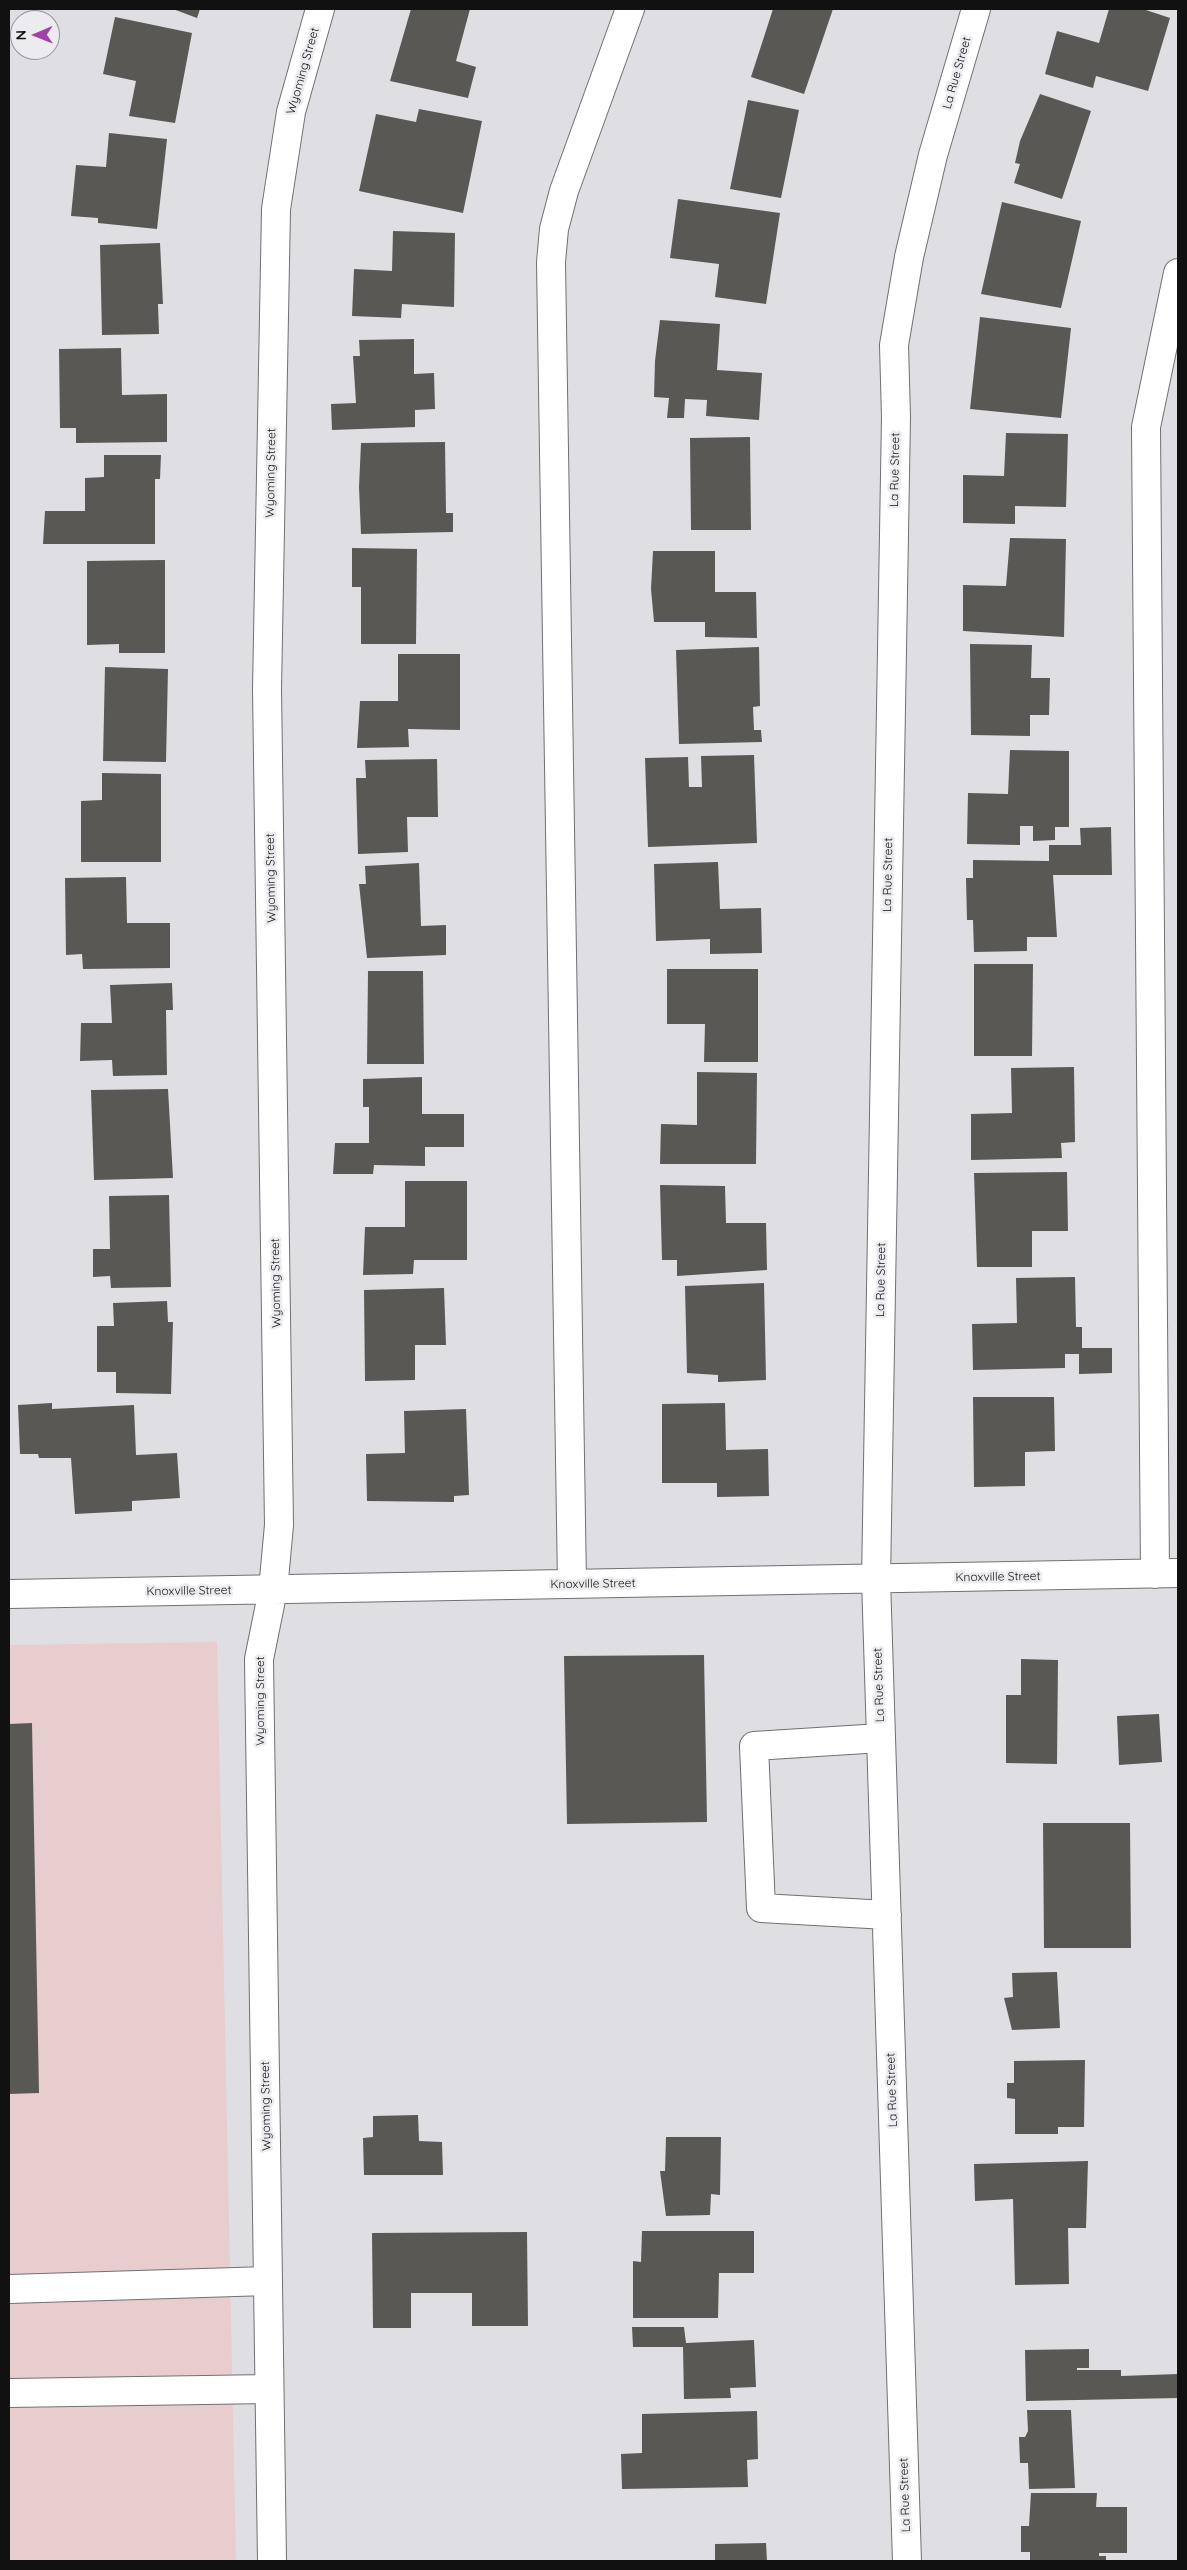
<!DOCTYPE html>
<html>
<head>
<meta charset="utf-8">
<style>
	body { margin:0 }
	#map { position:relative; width:1187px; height:2570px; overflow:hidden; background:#dfdee2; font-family:Quicksand,sans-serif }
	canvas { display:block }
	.frame { position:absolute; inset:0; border:10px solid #111112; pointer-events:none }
	.north { position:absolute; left:10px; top:10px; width:50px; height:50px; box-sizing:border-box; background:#ecebef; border:1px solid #949497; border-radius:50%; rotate:269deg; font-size:14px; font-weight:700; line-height:20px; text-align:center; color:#111112 }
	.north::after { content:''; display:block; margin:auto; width:18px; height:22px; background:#a142ab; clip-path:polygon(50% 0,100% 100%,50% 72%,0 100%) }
</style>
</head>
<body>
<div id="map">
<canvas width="1187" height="2570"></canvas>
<div class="frame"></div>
<div class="north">N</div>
</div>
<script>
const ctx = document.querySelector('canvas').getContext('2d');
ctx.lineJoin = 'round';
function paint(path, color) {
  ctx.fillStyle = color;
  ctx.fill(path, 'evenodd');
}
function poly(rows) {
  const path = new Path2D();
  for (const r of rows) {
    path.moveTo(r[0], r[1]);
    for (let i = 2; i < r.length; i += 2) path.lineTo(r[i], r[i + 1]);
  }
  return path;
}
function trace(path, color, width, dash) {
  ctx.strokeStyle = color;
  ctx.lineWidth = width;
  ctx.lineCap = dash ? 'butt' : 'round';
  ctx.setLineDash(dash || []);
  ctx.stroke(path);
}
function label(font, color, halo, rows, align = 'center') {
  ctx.font = font + ' Quicksand,sans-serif';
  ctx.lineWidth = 5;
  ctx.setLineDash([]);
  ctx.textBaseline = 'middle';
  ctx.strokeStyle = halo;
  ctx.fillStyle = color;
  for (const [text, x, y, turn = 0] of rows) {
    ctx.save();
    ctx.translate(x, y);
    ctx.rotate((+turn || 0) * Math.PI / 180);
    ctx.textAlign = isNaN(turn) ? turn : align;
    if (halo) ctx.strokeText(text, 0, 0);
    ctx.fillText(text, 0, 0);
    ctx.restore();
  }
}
paint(poly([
	[217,1642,236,2561,9,2561,9,1645]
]), '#e8cdce');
paint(poly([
	[173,9,200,9,197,18],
	[411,9,470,9,456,61,476,67,468,98,390,81],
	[773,9,833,9,804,94,751,77],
	[1109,9,1143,9,1170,18,1148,91,1096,76,1093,88,1045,74,1057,31,1099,43],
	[115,17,192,33,175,123,129,116,136,81,103,74],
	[1040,94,1091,111,1062,199,1014,183,1020,164,1015,163,1020,141],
	[748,100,799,110,781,198,730,189],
	[419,109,482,121,463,213,359,191,376,114,416,122],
	[109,133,167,139,157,229,98,223,98,218,71,216,76,165,106,167],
	[678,199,780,213,766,304,715,297,719,264,670,258],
	[1002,202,1081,221,1061,308,981,294],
	[393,231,455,233,454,307,402,304,401,318,352,316,354,269,392,271],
	[160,243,163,304,158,304,159,334,102,335,100,245],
	[980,317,1071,328,1061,418,970,409],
	[660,320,720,324,717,370,762,373,759,420,706,416,707,400,685,399,684,418,667,418,669,398,654,397,655,361],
	[414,339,414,374,434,373,435,409,415,410,415,427,332,430,331,404,356,403,353,356,360,356,359,340],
	[121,348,122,395,167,394,167,442,76,443,76,428,60,428,59,349],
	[1006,433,1068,434,1066,507,1015,506,1015,524,963,523,963,475,1004,476],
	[750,437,751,530,691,530,690,438],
	[445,442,446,513,453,513,453,532,361,534,359,487,361,443],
	[104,455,161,455,160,479,155,479,155,544,43,544,45,511,85,511,85,478,104,477],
	[1010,538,1066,539,1064,637,963,631,963,585,1006,586],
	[352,548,417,549,416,644,361,644,361,587,352,587],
	[653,551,715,551,715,592,756,592,757,638,705,637,705,622,654,622,651,589],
	[165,560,165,653,119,653,119,644,87,645,87,561],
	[970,644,1032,645,1031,678,1050,678,1049,715,1030,715,1030,736,971,735],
	[759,647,760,706,753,707,754,730,761,730,762,742,679,744,676,650],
	[398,654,460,654,460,730,408,729,409,747,357,748,360,701,398,701],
	[105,667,168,669,166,762,103,761],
	[1010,750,1069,751,1069,827,1055,827,1055,840,1033,841,1033,826,1020,826,1020,845,967,844,968,793,1008,794],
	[754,755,757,843,648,847,645,758,688,757,689,787,702,787,701,756],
	[437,759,438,817,407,817,408,852,358,854,356,778,366,778,365,760],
	[102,773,161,774,161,862,81,862,81,801,102,800],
	[1111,827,1112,875,1053,875,1057,937,1027,937,1027,951,974,952,973,920,967,920,966,878,973,878,973,860,1049,861,1049,845,1081,845,1080,828],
	[718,862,720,909,761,908,762,953,710,954,710,939,656,941,654,864],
	[419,863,421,926,446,925,446,955,367,958,359,884,366,884,365,866],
	[126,877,127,923,170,923,170,968,83,969,82,954,66,955,65,878],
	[974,964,1033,964,1032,1056,974,1056],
	[667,969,758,969,758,1062,704,1062,705,1024,667,1024],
	[368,971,423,971,424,1064,367,1064],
	[172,983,173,1010,166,1010,167,1075,113,1076,112,1060,80,1061,81,1023,112,1023,110,985],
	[1074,1067,1075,1142,1061,1143,1062,1158,971,1160,971,1114,1012,1113,1011,1068],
	[697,1072,757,1073,756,1164,660,1164,661,1124,697,1125],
	[422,1077,422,1114,464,1114,464,1147,425,1147,425,1166,374,1165,373,1174,333,1174,335,1143,369,1143,369,1107,363,1107,363,1079],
	[168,1089,173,1178,94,1180,91,1090],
	[1067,1172,1068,1231,1032,1231,1032,1267,977,1267,974,1173],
	[405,1181,467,1181,467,1260,414,1260,413,1274,363,1275,365,1227,405,1227],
	[660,1185,725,1186,726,1223,766,1223,767,1270,677,1276,677,1260,662,1260],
	[169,1195,171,1287,111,1288,110,1276,93,1277,93,1249,110,1249,109,1196],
	[1075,1277,1076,1327,1082,1327,1082,1348,1112,1348,1112,1373,1079,1374,1079,1354,1065,1354,1065,1368,973,1370,972,1324,1017,1323,1016,1278],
	[764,1283,766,1380,718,1382,718,1375,687,1373,685,1286],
	[444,1288,446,1345,415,1345,415,1380,365,1381,364,1290],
	[167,1301,168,1322,173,1322,171,1394,116,1393,116,1372,97,1372,97,1326,114,1326,113,1303],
	[973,1397,1054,1397,1055,1451,1025,1452,1025,1486,974,1487],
	[52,1403,52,1409,134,1405,136,1455,177,1453,180,1498,132,1501,132,1511,75,1514,71,1458,39,1458,38,1454,20,1454,18,1405],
	[725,1403,726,1450,768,1449,769,1496,717,1497,717,1483,662,1483,662,1404],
	[466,1409,469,1495,454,1496,454,1502,367,1501,366,1454,405,1453,404,1411],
	[704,1655,707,1822,567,1824,564,1656],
	[1021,1659,1058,1660,1057,1764,1006,1763,1006,1695,1021,1695],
	[1159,1714,1162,1762,1119,1765,1117,1716],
	[32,1723,39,2093,9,2094,9,1724],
	[1043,1823,1130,1823,1131,1948,1044,1948],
	[1057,1972,1060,2028,1012,2030,1004,1998,1013,1997,1012,1973],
	[1085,2060,1084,2127,1058,2127,1058,2134,1015,2134,1015,2099,1007,2098,1007,2083,1014,2083,1014,2061],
	[418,2115,419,2141,442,2142,443,2175,364,2175,363,2138,373,2137,373,2116],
	[666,2137,721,2137,720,2195,711,2194,710,2215,666,2216,660,2171,665,2171],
	[1088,2161,1086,2228,1068,2228,1069,2284,1015,2285,1013,2199,975,2201,974,2164],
	[642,2231,754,2231,754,2273,719,2273,718,2318,633,2318,633,2261,641,2262],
	[527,2232,528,2326,472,2326,472,2293,411,2293,411,2328,373,2328,372,2233],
	[632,2327,684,2327,686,2343,754,2340,756,2387,730,2388,731,2398,684,2399,683,2347,633,2347],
	[1089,2349,1089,2368,1077,2368,1077,2370,1121,2370,1121,2376,1178,2374,1178,2398,1026,2401,1025,2350],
	[1027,2410,1071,2410,1075,2488,1029,2489,1028,2463,1020,2463,1019,2437,1025,2437,1028,2431],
	[757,2411,758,2459,747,2460,748,2487,622,2489,621,2454,642,2453,642,2414],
	[1031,2493,1097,2493,1096,2507,1127,2507,1127,2553,1099,2553,1099,2556,1106,2556,1106,2561,1030,2561,1030,2552,1021,2552,1021,2526,1029,2526],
	[766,2543,767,2561,715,2561,715,2544]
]), '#5a5855');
const minor = poly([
	[1155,1574,1146,427,1178,273],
	[572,1584,551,262,554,229,564,191,630,9],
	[9,1594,1178,1573],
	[881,1738,754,1746,761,1908,887,1915],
	[9,2289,268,2281],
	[9,2393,269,2389],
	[272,2561,259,1659,273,1590,279,1525,267,689,276,209,291,112,320,9],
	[907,2561,876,1579,896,417,894,345,909,257,933,155,976,9]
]);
trace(minor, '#717074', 30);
trace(minor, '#fff', 28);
label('12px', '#111112', '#ecebef', [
	["Wyoming Street",303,71,-74],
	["La Rue Street",957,73,-74],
	["La Rue Street",895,470,-89],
	["Wyoming Street",271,473,-89],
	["La Rue Street",888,875,-89],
	["Wyoming Street",271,878,-91],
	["La Rue Street",881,1280,-89],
	["Wyoming Street",276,1283,-91],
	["Knoxville Street",998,1577,-1],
	["Knoxville Street",593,1584,-1],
	["Knoxville Street",189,1591,-1],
	["La Rue Street",879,1685,-92],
	["Wyoming Street",260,1701,-90],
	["La Rue Street",892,2090,-92],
	["Wyoming Street",266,2106,-91],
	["La Rue Street",905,2495,-92]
]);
</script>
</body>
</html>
